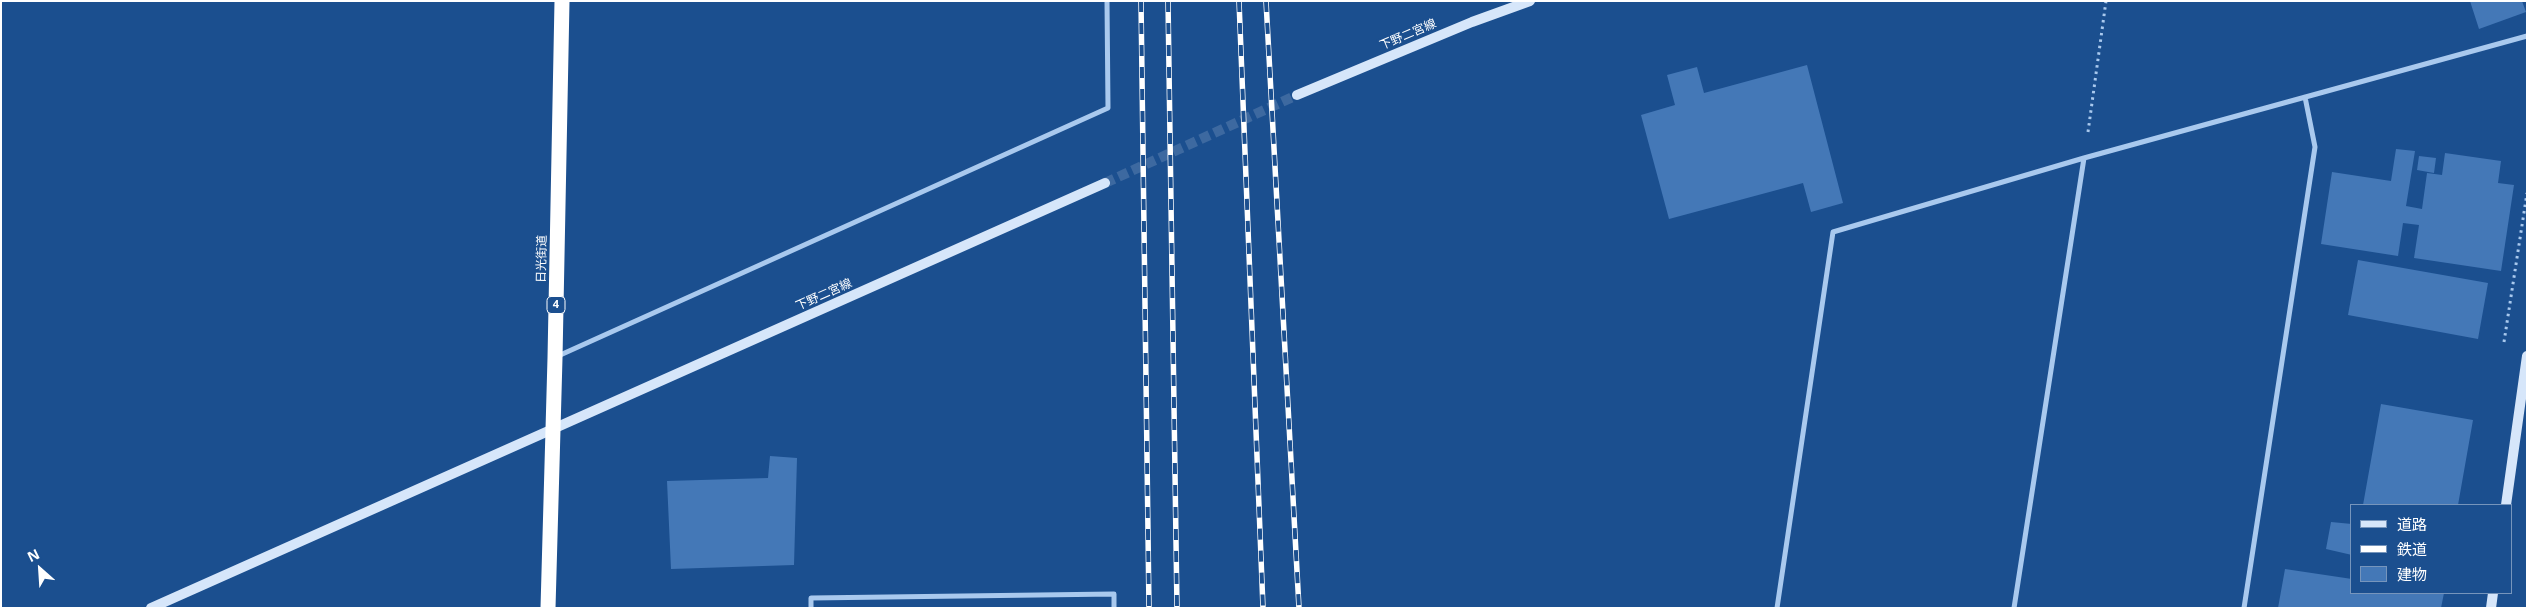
<!DOCTYPE html>
<html>
<head>
<meta charset="utf-8">
<style>
	body { margin:0 }
	#map { position:relative; width:2528px; height:609px; overflow:hidden; background:#1b4f8f; font-family:"Open Sans","Noto Sans JP",sans-serif }
	canvas { display:block }
	.frame { position:absolute; inset:0; border:2px solid #fff; pointer-events:none }
	.legend { position:absolute; left:2350px; top:504px; width:162px; height:90px; box-sizing:border-box; background:#1b4f8f; border:1px solid #7695bc; margin:0; padding:6px 9px; list-style:none; font-size:15px; color:#fff }
	.legend li { display:flex; align-items:center; gap:10px; height:25px }
	.legend b { width:25px; border:1px solid #7695bc }
	.north { position:absolute; left:15px; top:544px; width:50px; height:50px; -webkit-text-stroke:4px #1b4f8f; paint-order:stroke; rotate:334deg; font-size:14px; font-weight:700; line-height:20px; text-align:center; color:#fff }
	.north::after { content:''; display:block; margin:auto; width:18px; height:22px; background:#fff; clip-path:polygon(50% 0,100% 100%,50% 72%,0 100%) }
</style>
</head>
<body>
<div id="map">
<canvas width="2528" height="609"></canvas>
<div class="frame"></div>
<ul class="legend">
<li><b style="height:6px;background:#d6e6fa"></b>道路</li>
<li><b style="height:6px;background:#fff"></b>鉄道</li>
<li><b style="height:14px;background:#4478b7"></b>建物</li>
</ul>
<div class="north">N</div>
</div>
<script>
const ctx = document.querySelector('canvas').getContext('2d');
ctx.lineJoin = 'round';
function paint(path, color) {
  ctx.fillStyle = color;
  ctx.fill(path, 'evenodd');
}
function poly(rows) {
  const path = new Path2D();
  for (const r of rows) {
    path.moveTo(r[0], r[1]);
    for (let i = 2; i < r.length; i += 2) path.lineTo(r[i], r[i + 1]);
  }
  return path;
}
function trace(path, color, width, dash) {
  ctx.strokeStyle = color;
  ctx.lineWidth = width;
  ctx.lineCap = dash ? 'butt' : 'round';
  ctx.setLineDash(dash || []);
  ctx.stroke(path);
}
function label(font, color, halo, rows, align = 'center') {
  ctx.font = font + ' "Open Sans","Noto Sans JP",sans-serif';
  ctx.lineWidth = 4.5;
  ctx.setLineDash([]);
  ctx.textBaseline = 'middle';
  ctx.strokeStyle = halo;
  ctx.fillStyle = color;
  for (const [text, x, y, turn = 0] of rows) {
    ctx.save();
    ctx.translate(x, y);
    ctx.rotate((+turn || 0) * Math.PI / 180);
    ctx.textAlign = isNaN(turn) ? turn : align;
    if (halo) ctx.strokeText(text, 0, 0);
    ctx.fillText(text, 0, 0);
    ctx.restore();
  }
}
paint(poly([
	[2470,1,2522,1,2526,12,2479,29],
	[1807,65,1843,203,1811,212,1803,183,1669,219,1641,115,1675,105,1667,75,1697,67,1704,93],
	[2396,149,2415,151,2406,206,2422,209,2427,173,2442,175,2445,153,2501,161,2498,183,2514,185,2501,271,2414,258,2419,225,2403,223,2398,256,2321,244,2332,172,2391,181],
	[2419,156,2436,158,2434,173,2417,170],
	[2358,260,2488,283,2478,339,2348,315],
	[2381,404,2473,420,2458,505,2363,505],
	[770,456,797,458,794,565,671,569,667,481,768,478],
	[2331,522,2352,524,2352,555,2326,549],
	[2285,569,2352,579,2352,593,2444,593,2441,608,2278,608]
]), '#4478b7');
trace(poly([
	[1105,183,1297,95]
]), '#3d69a0', 10, [10, 5]);
trace(poly([
	[2088,132,2106,1],
	[2504,342,2527,193]
]), '#a9c9ee', 3, [2.5, 4]);
trace(poly([
	[558,356,1108,108,1107,1],
	[811,608,811,598,1114,594,1114,608],
	[1777,608,1833,232,2084,158,2527,36],
	[2014,608,2084,158],
	[2244,608,2315,147,2305,97]
]), '#a9c9ee', 5);
trace(poly([
	[1297,95,1472,22,1530,1],
	[2506,505,2527,356],
	[151,608,1105,183],
	[2491,608,2493,593]
]), '#d6e6fa', 10);
trace(poly([
	[548,608,555,358,562,1]
]), '#fff', 15);
const rail = poly([
	[1141,1,1149,608],
	[1168,1,1177,608],
	[1239,1,1263,608],
	[1266,1,1299,608]
]);
trace(rail, '#fff', 5.5);
trace(rail, '#1b4f8f', 4, [11]);
for (const [x, y, w] of [
	[556,305,18]
]) {
  const box = new Path2D();
  box.roundRect(x - w / 2, y - 8.5, w, 17, 4);
  ctx.fillStyle = '#1b4f8f';
  ctx.fill(box);
  trace(box, '#fff', 1);
}
label('bold 11px', '#fff', null, [
	["4",556,305]
]);
label('12px', '#fff', '#1b4f8f', [
	["下野二宮線",1408,35,-23],
	["日光街道",542,259,-89],
	["下野二宮線",824,295,-24]
]);
</script>
</body>
</html>
